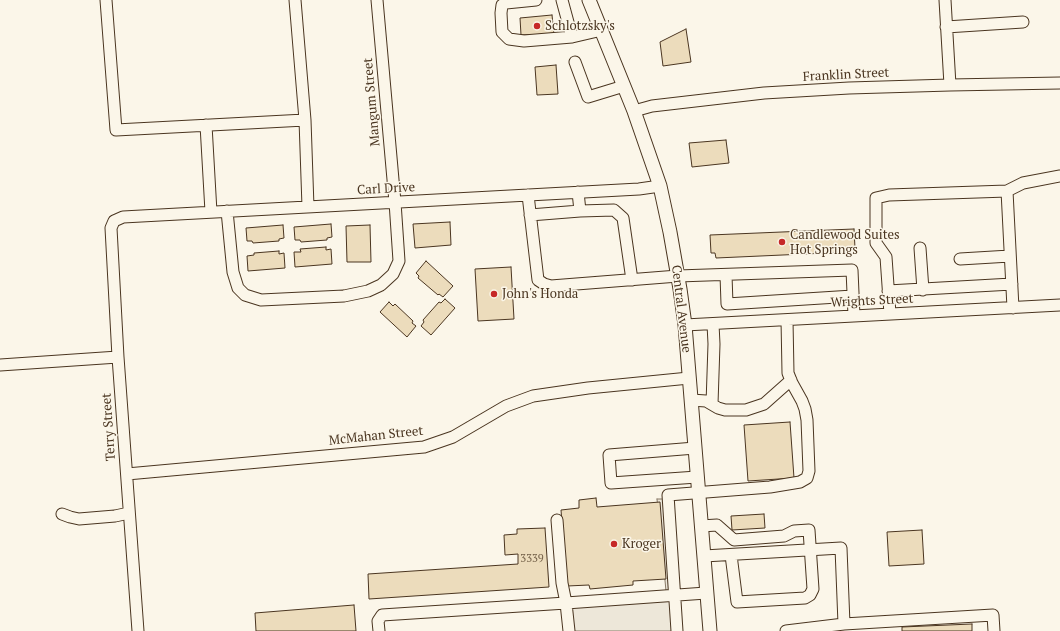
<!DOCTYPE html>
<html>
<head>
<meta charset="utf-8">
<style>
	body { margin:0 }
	canvas { display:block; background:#fbf6e9 }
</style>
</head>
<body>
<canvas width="1060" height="631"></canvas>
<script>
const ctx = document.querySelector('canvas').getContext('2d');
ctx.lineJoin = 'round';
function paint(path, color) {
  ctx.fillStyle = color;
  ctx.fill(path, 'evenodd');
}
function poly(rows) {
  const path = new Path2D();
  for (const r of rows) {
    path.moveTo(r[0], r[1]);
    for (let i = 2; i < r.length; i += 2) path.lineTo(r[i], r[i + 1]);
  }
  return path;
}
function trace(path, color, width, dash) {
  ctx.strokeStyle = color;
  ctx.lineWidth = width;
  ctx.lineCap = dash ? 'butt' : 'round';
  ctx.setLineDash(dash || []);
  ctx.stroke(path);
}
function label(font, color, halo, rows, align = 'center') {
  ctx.font = font + ' "PT Serif",serif';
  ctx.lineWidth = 3;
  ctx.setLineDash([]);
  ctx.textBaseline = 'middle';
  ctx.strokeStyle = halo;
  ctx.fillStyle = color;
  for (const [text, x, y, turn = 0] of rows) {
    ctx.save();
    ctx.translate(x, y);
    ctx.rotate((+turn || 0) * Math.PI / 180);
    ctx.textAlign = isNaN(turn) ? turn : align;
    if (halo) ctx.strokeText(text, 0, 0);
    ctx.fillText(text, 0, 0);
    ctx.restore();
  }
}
const parking = poly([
	[657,499,672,499,681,631,569,631,567,606,667,601,657,499]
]);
paint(parking, '#ede7d9');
trace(parking, '#887966', 1);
const building = poly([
	[552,15,554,34,521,35,520,18,552,15],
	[686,29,691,62,663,66,660,42,686,29],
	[556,65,558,94,537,95,535,67,556,65],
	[726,140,729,163,692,167,689,143,726,140],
	[450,222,451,245,415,248,413,224,450,222],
	[331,224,332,237,327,238,327,240,301,242,300,240,295,240,294,227,331,224],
	[283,225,284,238,279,239,279,241,253,243,252,241,247,241,246,228,283,225],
	[370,225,371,262,347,262,346,226,370,225],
	[854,229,855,248,849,249,849,252,716,258,715,253,711,253,710,235,854,229],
	[326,247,326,250,331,249,332,264,295,267,294,252,301,252,300,249,326,247],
	[279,251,279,254,284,253,285,268,248,271,247,256,254,255,254,253,279,251],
	[426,261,453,286,443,297,439,294,438,295,418,278,419,276,416,273,426,261],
	[511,267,514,319,478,321,475,269,511,267],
	[445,299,455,308,431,335,421,326,424,322,423,320,439,302,441,303,445,299],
	[389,302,393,306,395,304,413,321,412,323,416,326,407,337,380,312,389,302],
	[790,422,794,478,748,481,744,425,790,422],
	[596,498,597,507,660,502,666,579,633,581,633,585,590,589,589,585,567,586,561,510,579,508,579,500,596,498],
	[764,514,765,528,732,530,731,516,764,514],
	[545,528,549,587,369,599,368,574,518,564,518,554,505,555,504,535,517,534,517,529,545,528],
	[922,530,924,564,889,566,887,532,922,530],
	[354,605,356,631,256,631,255,613,354,605],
	[972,624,972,631,902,631,902,627,972,624]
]);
paint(building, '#ecdcbc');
trace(building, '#4a3520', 1);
const minor = poly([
	[106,0,116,130,305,120],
	[295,0,305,120,308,207],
	[536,0,506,3,502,5,501,13,502,32,509,39,524,41,572,37,602,30],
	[562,0,572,37],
	[945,0,950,85],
	[946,27,1023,22],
	[575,62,588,97,624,86],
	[634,111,652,106,764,93,849,88,950,85,1060,83],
	[206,125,211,212],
	[1007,191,1023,183,1060,176],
	[578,192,580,211,614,210,623,218,632,280],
	[528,195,538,280,544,284,551,286,678,276,852,270,854,316],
	[227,211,233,272,238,288,245,295,261,300,344,296,368,291,381,285,393,274,399,261,395,202,377,0],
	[530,215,580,211],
	[920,248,923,290],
	[960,259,1010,256],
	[726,275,727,304,853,296],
	[888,291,1012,284],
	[890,314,886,257,876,243,876,198,889,195,1007,191,1013,308],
	[685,325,1060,305],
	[0,365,118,357],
	[691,400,706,401,718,408,725,410,746,410,764,404,791,380],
	[712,404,714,344,713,324],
	[695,448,609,455,611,483,697,477],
	[127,474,424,447,453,437,506,406,533,396,588,388,689,378],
	[62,514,70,517,79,519,115,516,129,513],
	[701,526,717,525,734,540,784,536,794,531,809,530,813,589,810,595,805,598,737,602,731,555],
	[704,556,841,548,844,624,786,631],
	[844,624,993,615,994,631],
	[138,631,118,357,111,228,114,221,123,217,639,189,660,186],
	[379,631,378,621,382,615,566,603,562,583,557,520],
	[569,631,566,603,706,593],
	[677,631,668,495,770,487,800,482,807,478,809,471,807,420,805,409,802,401,792,383,788,373,787,320]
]);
const major = poly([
	[589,0,634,111,660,186,670,232,680,289,685,325,710,631]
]);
trace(minor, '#4a3520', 13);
trace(major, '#4a3520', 15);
trace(minor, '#fbf6e9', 11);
trace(major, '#fbf6e9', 13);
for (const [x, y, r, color] of [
	[537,26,4,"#c62828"],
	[782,242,4,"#c62828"],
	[494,294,4,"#c62828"],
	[614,544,4,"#c62828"]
]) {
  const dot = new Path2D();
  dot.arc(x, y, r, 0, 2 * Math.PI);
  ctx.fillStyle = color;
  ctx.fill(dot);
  trace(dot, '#fbf6e9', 1.5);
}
label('11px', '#725f47', null, [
	["3339",532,559]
]);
label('13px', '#4a3520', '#fbf6e9', [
	["Schlotzsky's",545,26],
	["Candlewood Suites",790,235],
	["Hot Springs",790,250],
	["John's Honda",502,294],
	["Kroger",622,544]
], 'left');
label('13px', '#4a3520', '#fbf6e9', [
	["Franklin Street",846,75,-3],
	["Mangum Street",372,102,-95],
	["Carl Drive",386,189,-3],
	["Wrights Street",872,301,-3],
	["Central Avenue",681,309,83],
	["Terry Street",109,427,-94],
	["McMahan Street",376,436,-6]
]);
</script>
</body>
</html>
